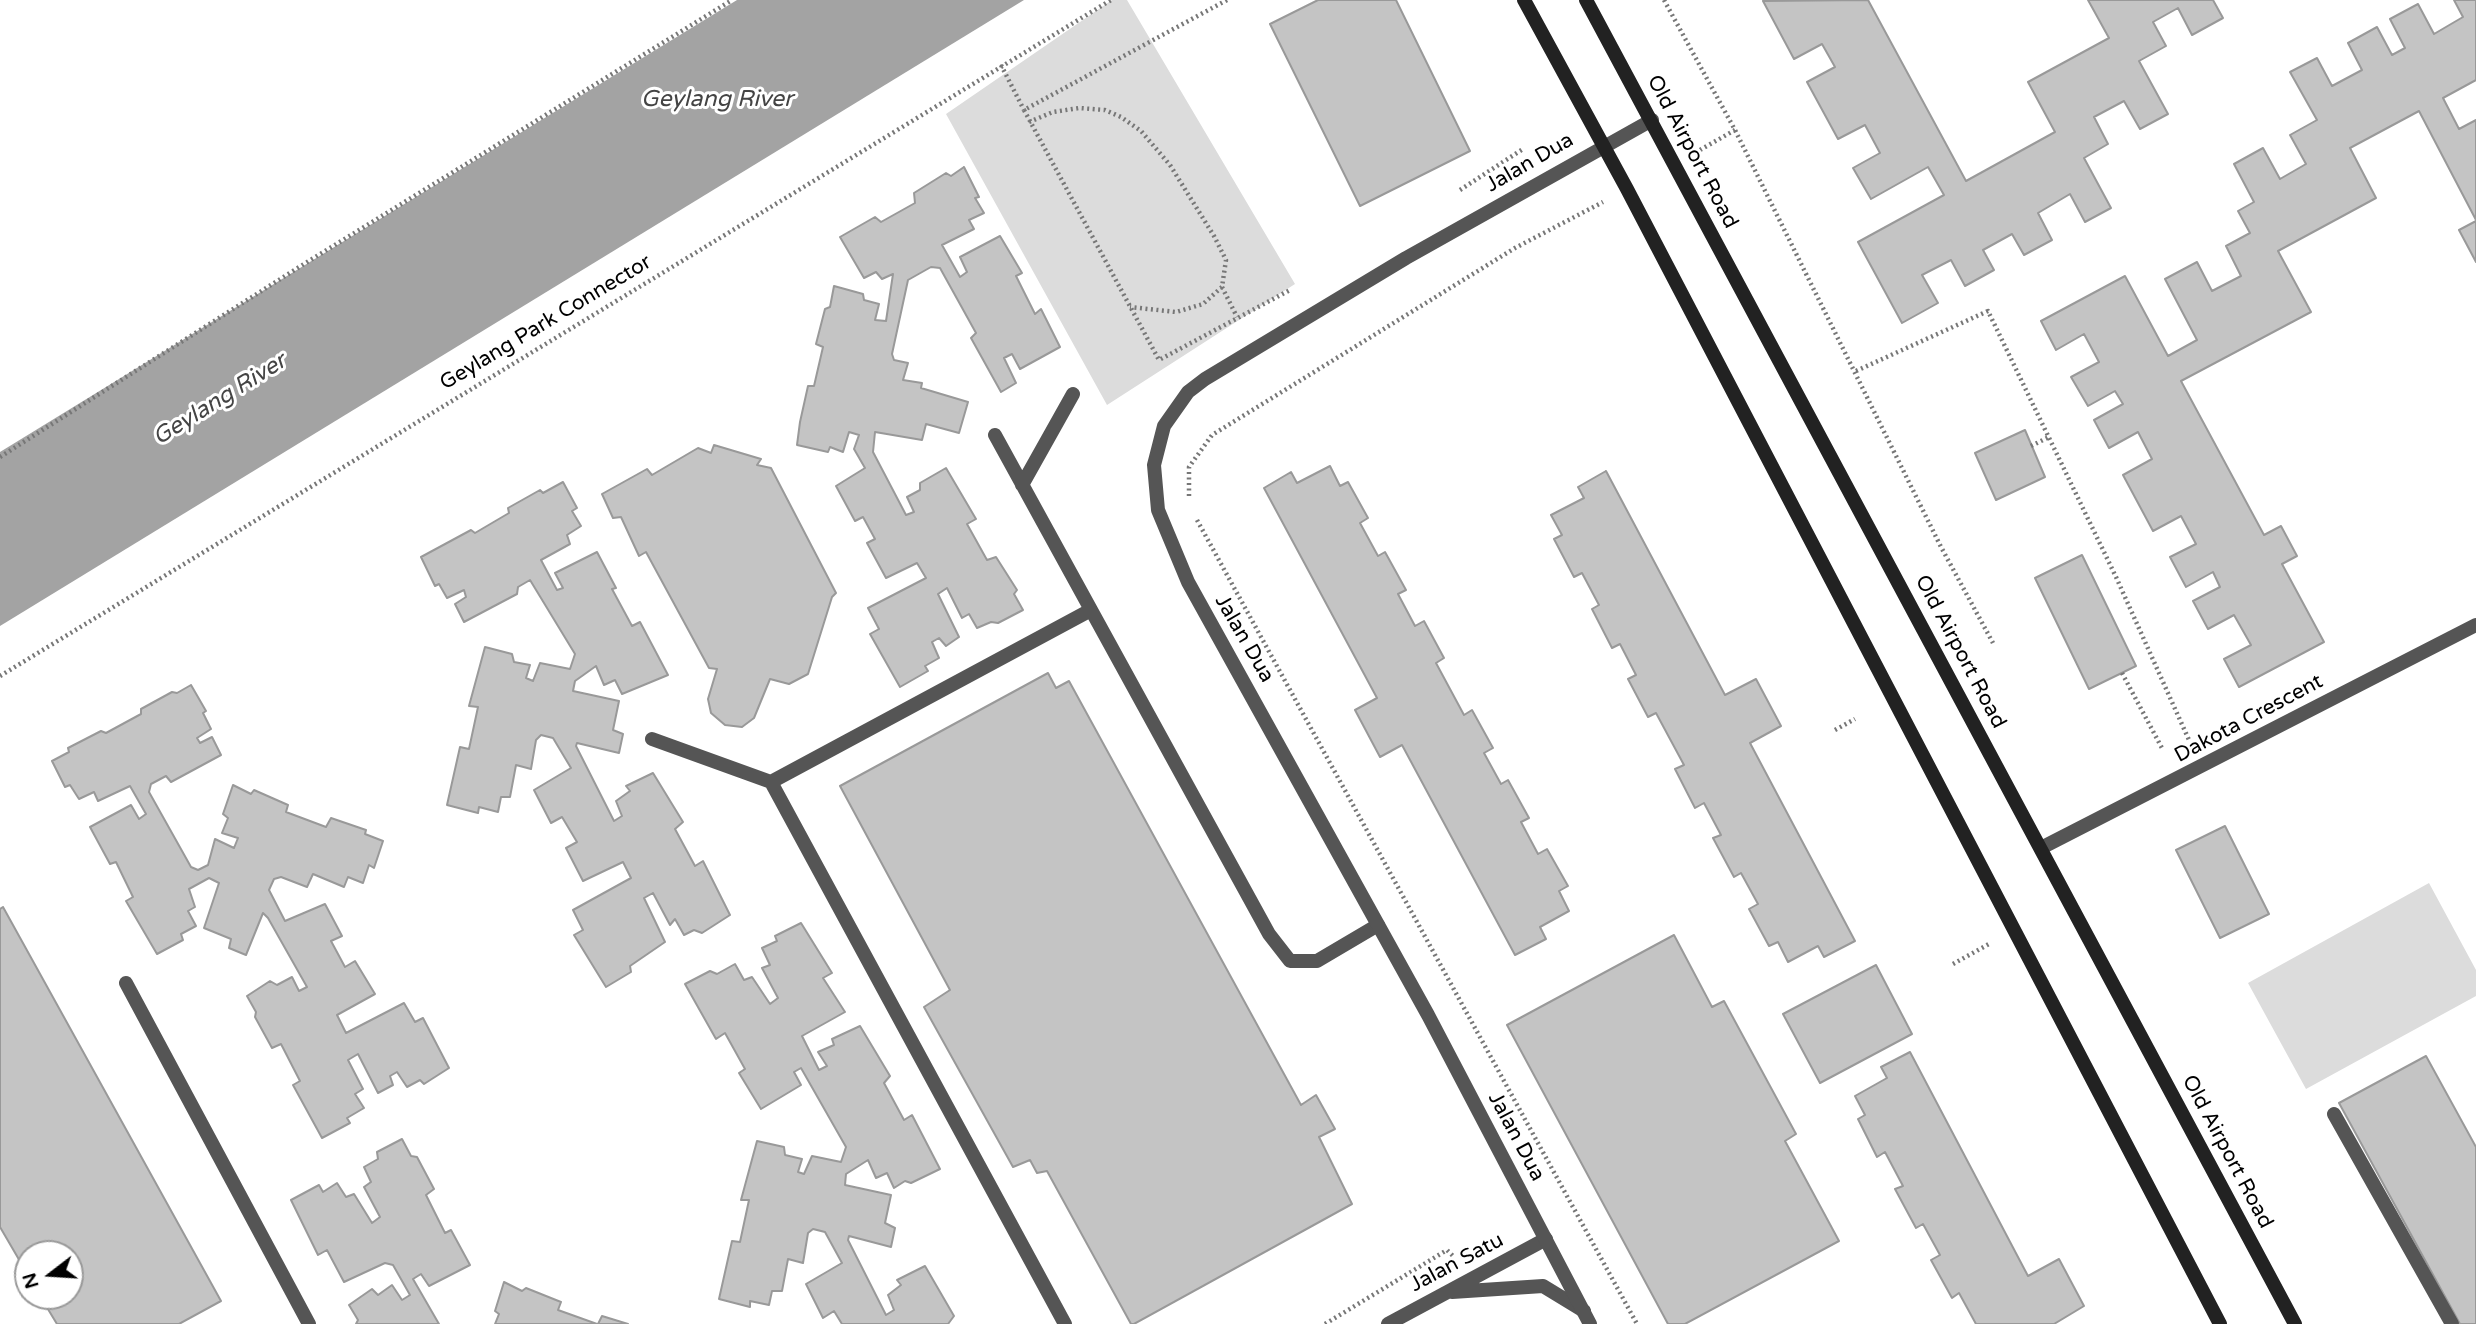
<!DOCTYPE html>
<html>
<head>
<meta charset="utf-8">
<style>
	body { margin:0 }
	#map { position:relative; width:2476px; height:1324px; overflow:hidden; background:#fff; font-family:"Varela Round",sans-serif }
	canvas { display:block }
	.north { position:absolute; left:14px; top:1240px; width:70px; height:70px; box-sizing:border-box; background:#fff; border:2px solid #999; border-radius:50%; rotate:253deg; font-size:19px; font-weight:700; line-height:28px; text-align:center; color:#000 }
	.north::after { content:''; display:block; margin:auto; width:24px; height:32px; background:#000; clip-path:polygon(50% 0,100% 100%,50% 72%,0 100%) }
</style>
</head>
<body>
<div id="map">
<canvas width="2476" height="1324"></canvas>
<div class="north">N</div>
</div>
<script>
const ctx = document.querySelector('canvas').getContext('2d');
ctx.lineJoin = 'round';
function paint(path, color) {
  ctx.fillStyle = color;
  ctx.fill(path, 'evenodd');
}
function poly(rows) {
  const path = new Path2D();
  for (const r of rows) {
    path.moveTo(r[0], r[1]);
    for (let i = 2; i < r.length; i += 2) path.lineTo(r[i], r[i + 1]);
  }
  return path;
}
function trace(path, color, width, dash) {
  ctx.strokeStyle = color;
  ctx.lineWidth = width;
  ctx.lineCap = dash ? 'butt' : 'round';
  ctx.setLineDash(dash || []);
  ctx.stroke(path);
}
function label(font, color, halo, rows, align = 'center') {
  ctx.font = font + ' "Varela Round",sans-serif';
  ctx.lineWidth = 6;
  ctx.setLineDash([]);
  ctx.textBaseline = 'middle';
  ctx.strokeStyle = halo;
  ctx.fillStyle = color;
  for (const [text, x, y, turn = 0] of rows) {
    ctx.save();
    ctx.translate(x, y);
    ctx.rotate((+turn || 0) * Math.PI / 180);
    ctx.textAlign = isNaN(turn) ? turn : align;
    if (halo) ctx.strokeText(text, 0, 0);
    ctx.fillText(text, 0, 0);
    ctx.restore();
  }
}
paint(poly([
	[1112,0,1127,0,1295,284,1107,405,946,114],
	[2429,883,2476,970,2476,996,2306,1089,2248,983]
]), '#dcdcdc');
paint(poly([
	[737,0,1024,0,0,626,0,452]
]), '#a3a3a3');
const building = poly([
	[1318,0,1396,0,1470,151,1360,206,1270,24,1318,0],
	[1868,0,1966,181,2055,132,2028,82,2109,38,2088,0,2213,0,2223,18,2192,35,2178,8,2153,22,2166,46,2139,61,2168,114,2140,129,2124,101,2094,117,2108,144,2084,158,2111,208,2085,222,2070,194,2038,213,2052,240,2024,255,2012,234,1983,250,1994,270,1965,286,1951,260,1922,275,1938,303,1902,323,1858,242,1944,195,1928,167,1871,199,1853,168,1880,153,1865,125,1838,139,1807,82,1835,67,1822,44,1794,59,1763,1,1868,0],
	[2454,0,2476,0,2476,80,2443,98,2459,129,2476,120,2476,220,2419,111,2350,148,2376,198,2278,251,2311,312,2181,381,2264,535,2281,526,2297,556,2282,564,2324,642,2239,687,2224,659,2251,645,2234,615,2208,629,2193,601,2220,587,2213,572,2186,587,2170,557,2196,544,2181,516,2153,531,2123,475,2152,459,2138,432,2109,448,2094,420,2123,404,2115,391,2088,406,2071,377,2099,362,2084,334,2056,350,2041,321,2125,276,2168,356,2197,340,2165,279,2197,262,2212,291,2241,276,2226,246,2250,233,2238,211,2254,202,2234,164,2263,148,2280,179,2306,164,2290,135,2317,120,2290,72,2317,58,2332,86,2362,70,2348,43,2377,27,2392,55,2405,48,2390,19,2418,4,2434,34,2463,17,2454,0],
	[964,167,979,197,975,198,984,213,969,220,974,229,942,245,960,277,967,272,960,257,1000,236,1022,273,1016,276,1035,314,1041,309,1060,347,1020,369,1012,354,1004,358,1016,383,1001,392,971,338,976,333,940,268,931,267,908,280,892,354,894,360,908,363,903,380,922,383,921,388,968,402,959,433,926,424,922,440,875,432,873,452,906,515,914,512,907,497,920,490,920,483,946,468,976,519,967,524,987,560,996,557,1017,590,1014,594,1023,610,998,623,991,622,977,628,969,614,962,618,947,588,938,594,959,637,946,646,939,638,932,642,939,658,925,666,928,671,900,687,870,634,879,629,868,608,926,578,917,563,886,578,867,543,875,539,863,517,855,521,836,486,865,468,854,449,859,435,849,432,843,452,830,447,828,452,797,445,800,422,808,386,814,386,823,347,816,344,825,309,830,307,834,286,863,294,864,300,879,304,875,320,886,321,893,274,882,279,876,272,864,278,840,237,875,217,881,222,915,203,914,193,946,173,951,176,964,167],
	[2476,221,2476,262,2459,230,2476,221],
	[2025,430,2045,477,1996,500,1975,453,2025,430],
	[714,445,761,459,757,465,771,468,836,593,832,597,808,674,789,684,770,679,754,718,742,727,725,725,711,713,708,699,717,669,709,668,646,552,639,556,621,517,613,518,602,494,647,469,652,475,698,448,711,453,714,445],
	[1330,466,1340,486,1348,482,1368,518,1360,523,1378,556,1385,552,1406,590,1398,594,1415,626,1424,621,1444,658,1436,663,1464,715,1472,710,1493,748,1484,753,1501,784,1508,780,1529,818,1521,822,1538,854,1547,849,1568,886,1559,891,1569,911,1540,927,1546,939,1515,955,1402,745,1380,757,1355,710,1377,698,1264,488,1291,472,1297,483,1330,466],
	[1606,471,1725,695,1756,679,1781,726,1750,743,1855,941,1824,957,1818,946,1788,962,1778,942,1769,946,1749,909,1758,904,1741,873,1734,877,1713,838,1721,835,1704,803,1695,808,1675,769,1684,765,1656,713,1648,717,1628,679,1636,675,1620,644,1612,648,1592,609,1599,605,1582,573,1574,577,1554,539,1562,535,1551,515,1584,498,1578,487,1606,471],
	[563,482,577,508,572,511,581,526,567,535,570,544,541,560,557,590,563,588,555,573,597,552,616,588,612,589,632,626,640,622,668,675,622,694,615,680,604,685,596,666,575,681,573,691,619,701,613,730,623,734,619,753,577,743,576,746,614,821,622,816,616,801,630,791,626,786,653,773,683,822,675,829,695,866,703,861,730,915,702,933,694,930,684,935,675,919,670,925,653,893,644,898,665,942,630,966,631,972,606,987,574,935,583,930,573,910,631,878,623,862,583,881,566,848,577,842,562,817,551,823,534,790,571,768,553,738,541,735,536,740,531,769,516,765,510,797,501,797,498,812,479,807,478,813,447,805,460,747,469,749,478,707,469,706,485,647,512,654,514,662,530,665,526,678,533,681,540,663,570,669,575,654,530,580,518,587,517,594,464,622,455,604,466,597,464,590,447,598,439,584,435,586,421,557,471,530,475,533,509,513,508,508,540,490,543,493,563,482],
	[2082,555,2136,666,2089,689,2035,578,2082,555],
	[1048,673,1056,688,1069,681,1301,1105,1316,1095,1335,1129,1319,1137,1352,1204,1134,1324,1131,1324,1047,1171,1037,1173,1030,1160,1013,1167,924,1007,950,990,840,786,1048,673],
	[191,685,206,711,203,713,211,729,197,738,200,743,212,737,221,755,171,782,166,776,151,784,149,792,191,867,198,870,208,865,215,839,234,848,238,838,222,833,228,818,223,814,233,785,251,794,254,790,288,805,286,812,326,827,331,818,366,830,365,834,383,841,374,868,369,865,363,883,348,877,344,887,313,874,307,887,281,877,274,879,269,890,285,921,325,904,342,936,331,941,345,967,355,961,375,994,337,1015,346,1033,404,1003,415,1022,423,1018,449,1068,424,1084,420,1080,407,1087,397,1072,390,1076,393,1085,378,1093,358,1054,348,1060,363,1089,355,1094,364,1108,347,1118,350,1123,322,1138,293,1085,300,1081,281,1044,272,1048,255,1017,256,1012,247,996,270,981,277,985,292,977,299,991,307,987,268,918,263,913,246,955,229,948,231,939,204,928,219,883,209,878,189,889,195,907,188,911,196,926,181,934,183,940,157,954,126,901,133,897,116,862,110,864,90,827,131,805,139,819,146,814,130,786,98,801,94,792,79,799,70,785,65,787,52,761,69,752,68,748,101,731,106,733,141,714,141,709,172,692,177,693,191,685],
	[2225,826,2269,914,2220,938,2176,850,2225,826],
	[3,907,221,1301,179,1324,57,1324,40,1296,70,1296,70,1254,28,1254,28,1275,0,1227,0,909,3,907],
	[801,923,832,973,823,978,845,1012,802,1036,819,1070,827,1066,818,1052,834,1045,832,1039,860,1026,890,1076,884,1083,904,1120,912,1115,940,1169,911,1183,905,1181,894,1188,887,1173,876,1178,868,1160,846,1174,845,1185,891,1195,885,1223,895,1228,891,1247,849,1236,848,1240,886,1315,894,1310,888,1295,901,1285,897,1280,925,1266,954,1316,948,1324,842,1324,834,1311,823,1318,806,1284,842,1263,825,1232,813,1229,808,1233,803,1263,788,1259,782,1291,772,1291,769,1305,750,1301,750,1307,719,1299,732,1241,740,1242,749,1200,741,1200,757,1141,784,1147,785,1155,802,1159,798,1172,804,1174,812,1156,841,1162,846,1147,801,1068,794,1072,801,1085,761,1109,739,1073,745,1069,725,1033,716,1039,685,984,710,971,717,974,735,964,744,980,752,977,770,1004,778,998,762,968,770,965,762,948,777,941,775,936,801,923],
	[1674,935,1712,1007,1724,1001,1796,1134,1785,1141,1839,1241,1685,1324,1668,1324,1507,1025,1674,935],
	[1876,965,1912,1034,1820,1083,1783,1014,1876,965],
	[1910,1052,2028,1276,2059,1259,2084,1306,2054,1324,1976,1324,1959,1293,1952,1298,1931,1260,1940,1255,1923,1224,1916,1228,1895,1189,1903,1186,1885,1152,1877,1157,1858,1119,1865,1115,1855,1096,1887,1078,1881,1067,1910,1052],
	[2426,1056,2476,1147,2476,1324,2460,1324,2339,1103,2426,1056],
	[402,1139,411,1156,417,1157,434,1189,426,1195,445,1233,451,1230,470,1265,429,1286,421,1274,413,1279,439,1324,356,1324,358,1320,349,1305,372,1289,378,1295,392,1285,402,1300,410,1295,393,1265,385,1263,344,1282,327,1250,318,1255,291,1200,319,1185,323,1192,337,1183,346,1197,354,1194,372,1223,380,1217,364,1187,371,1182,364,1167,378,1159,377,1152,402,1139],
	[504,1282,522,1291,526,1288,561,1302,558,1310,597,1324,495,1324,499,1314,495,1311,504,1282],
	[602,1316,628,1324,598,1324,602,1316]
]);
paint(building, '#c4c4c4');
trace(building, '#999', 2);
trace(poly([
	[1227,0,1024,110,1159,360,1290,290],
	[1664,0,1735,130,1941,547,1993,643],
	[1001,65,1024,110],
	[1029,122,1053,112,1079,108,1105,110,1121,117,1141,131,1170,165,1214,236,1226,260,1222,287,1203,304,1176,312,1130,307],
	[1700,150,1735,130],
	[1460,190,1523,149],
	[1222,287,1237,317],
	[1856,371,1988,311,2116,577,2189,740],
	[2031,446,2049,437],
	[0,457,304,264,732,0],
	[1189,496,1189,467,1212,435,1515,248,1603,202],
	[1197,520,1637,1324],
	[2122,673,2163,750],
	[0,676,1111,0],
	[1835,730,1855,719],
	[1953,964,1989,944],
	[1325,1324,1447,1250,1453,1256]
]), '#777', 4.5, [2, 3.5]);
trace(poly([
	[995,435,1269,934,1290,961,1317,961,1378,925],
	[1022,485,1073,394],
	[652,739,771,782,1065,1324],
	[771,782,1089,611],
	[126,983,309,1324],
	[2334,1114,2452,1324],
	[1452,1292,1543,1286,1584,1311],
	[1388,1324,1546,1239]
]), '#555', 14);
trace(poly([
	[2041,848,2476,625],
	[1590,1324,1428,1015,1188,582,1158,510,1154,465,1164,426,1188,392,1205,379,1406,258,1652,120]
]), '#555', 14);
trace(poly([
	[1524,0,1627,189,2220,1324],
	[1586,0,2295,1324]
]), '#222', 14);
label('21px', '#000', '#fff', [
	["Old Airport Road",1692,152,62],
	["Jalan Dua",1530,163,-30],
	["Geylang Park Connector",546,323,-31],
	["Jalan Dua",1244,639,60],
	["Old Airport Road",1960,652,62],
	["Dakota Crescent",2249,719,-28],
	["Jalan Dua",1516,1137,62],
	["Old Airport Road",2227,1152,62],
	["Jalan Satu",1457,1263,-28]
]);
label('italic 23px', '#444', '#fff', [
	["Geylang River",717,100],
	["Geylang River",220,400,-32]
]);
</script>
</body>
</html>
